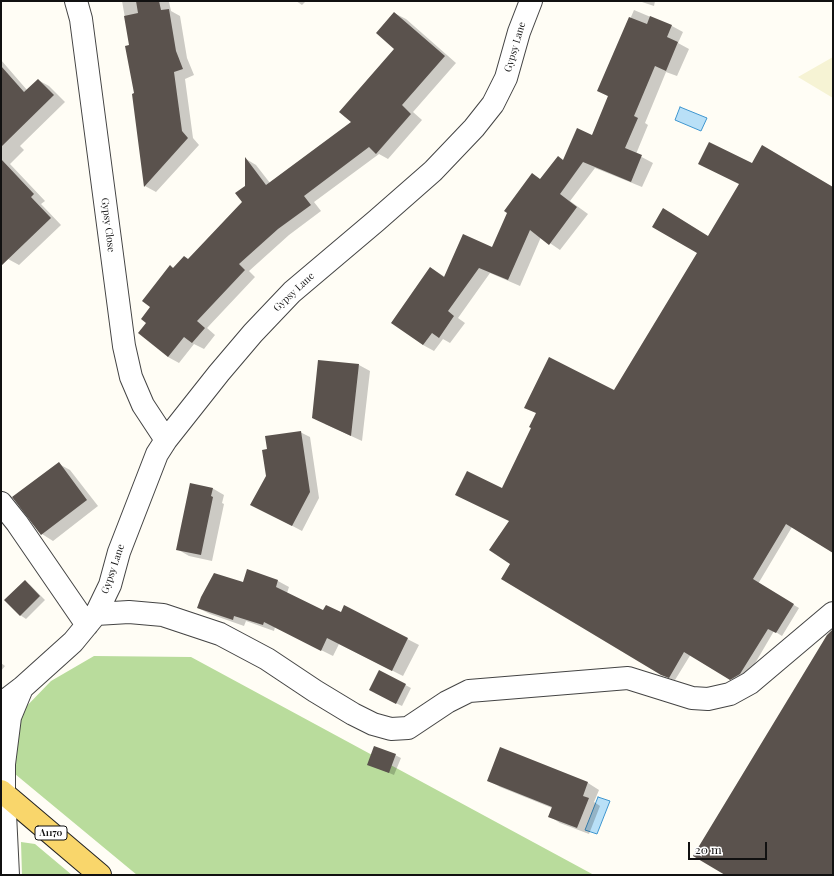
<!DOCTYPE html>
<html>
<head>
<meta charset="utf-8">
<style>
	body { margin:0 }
	#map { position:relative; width:834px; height:876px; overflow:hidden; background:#fffdf5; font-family:"Playfair Display",serif }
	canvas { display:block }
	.frame { position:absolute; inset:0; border:2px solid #111; pointer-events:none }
	.scale { position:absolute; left:688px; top:842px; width:79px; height:18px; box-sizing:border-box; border:2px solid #111; border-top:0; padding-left:5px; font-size:12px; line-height:14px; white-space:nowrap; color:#111; -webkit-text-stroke:3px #fff; paint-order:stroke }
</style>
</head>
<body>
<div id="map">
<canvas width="834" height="876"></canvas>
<div class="frame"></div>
<div class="scale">20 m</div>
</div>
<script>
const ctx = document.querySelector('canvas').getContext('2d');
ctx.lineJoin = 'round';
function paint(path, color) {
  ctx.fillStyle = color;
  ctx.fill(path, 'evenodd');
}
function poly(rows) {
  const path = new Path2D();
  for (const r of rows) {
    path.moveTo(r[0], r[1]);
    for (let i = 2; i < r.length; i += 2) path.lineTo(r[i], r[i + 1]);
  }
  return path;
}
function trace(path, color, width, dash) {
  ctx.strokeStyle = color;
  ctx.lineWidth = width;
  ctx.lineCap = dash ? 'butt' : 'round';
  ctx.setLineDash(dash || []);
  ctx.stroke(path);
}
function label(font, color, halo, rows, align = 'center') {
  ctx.font = font + ' "Playfair Display",serif';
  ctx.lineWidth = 4;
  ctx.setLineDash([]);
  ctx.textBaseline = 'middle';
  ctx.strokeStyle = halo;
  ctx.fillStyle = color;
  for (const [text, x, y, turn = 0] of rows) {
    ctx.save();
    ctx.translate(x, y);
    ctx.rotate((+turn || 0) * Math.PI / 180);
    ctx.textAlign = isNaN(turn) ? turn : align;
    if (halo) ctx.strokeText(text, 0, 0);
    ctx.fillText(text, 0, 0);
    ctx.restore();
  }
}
paint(poly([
	[833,57,833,98,798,77]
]), '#f6f3d4');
paint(poly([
	[94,656,191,657,594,875,137,875,15,774,12,742,21,712,51,681],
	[21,842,35,844,72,875,22,875]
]), '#b9dc9c');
const water = poly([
	[680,107,707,118,701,131,675,120,680,107],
	[598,797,610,801,597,834,585,830,598,797]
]);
paint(water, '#b9e0f7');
trace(water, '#3f96cf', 1);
paint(poly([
	[122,1,169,2,171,11,180,16,187,58,194,75,185,79,193,138,199,145,156,192,145,186,130,46],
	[296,1,306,1,302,5],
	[639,1,655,1,654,6],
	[634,10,672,26,683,32,678,43,689,49,677,76,666,72,645,123,648,125,636,154,653,163,642,187,595,168,570,201,588,214,560,250,541,237,520,286,490,273,458,318,465,323,450,343,443,339,434,351,423,345,392,322,431,268,445,277,492,248,532,174,541,180,592,136,609,97,599,91],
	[394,13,406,19,456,63,413,112,422,120,388,159,379,154,314,202,321,211,289,235,249,271,255,277,207,328,215,335,204,349,194,344,179,363,168,357,148,323,151,307,170,266,173,268,189,260,243,202,246,186,246,159,256,165,270,183,353,122,395,49],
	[1,60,27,90,38,80,49,86,65,102,20,146,24,150,10,164,45,201,41,204,61,225,19,265,8,259,1,252],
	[752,164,833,188,833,551,792,527,758,584,799,608,782,636,774,631,747,677,737,682,691,654,675,680,668,678,502,579,511,564,510,521,502,489,615,392],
	[359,365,370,371,362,441,325,424],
	[300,432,310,437,319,498,302,531,262,510,267,477,269,450],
	[59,464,70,470,98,506,53,541,42,534],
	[212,488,224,495,222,503,224,504,212,561,189,556,177,549],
	[278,581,289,587,287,593,324,612,341,613,345,607,419,645,403,676,339,644,333,656,275,627,274,631,246,621,244,626,210,614,198,608,243,584],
	[25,582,30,585,45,600,26,619,20,615],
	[1,663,5,666,1,671],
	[379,671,411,688,402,706,375,693],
	[501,749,588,783,599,790,594,802,600,806,589,834,560,823,549,816,552,808,500,787,488,780],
	[395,755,401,758,394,775,368,764]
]), '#0003');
paint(poly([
	[136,1,159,1,161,10,169,9,176,51,183,69,174,72,182,131,188,138,144,187,132,94,134,93,125,46,129,45,124,16,138,13],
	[394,12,445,56,402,105,411,114,376,154,369,147,304,196,311,205,278,229,239,264,245,270,197,321,205,328,192,343,184,337,168,357,138,333,146,323,141,319,150,307,142,301,170,265,173,268,184,256,188,259,242,202,235,193,245,186,245,157,266,185,351,122,339,112,394,49,376,33],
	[650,16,672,25,667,37,678,42,666,71,655,66,634,116,638,118,625,148,642,155,631,182,583,162,560,194,577,207,549,245,530,230,508,280,479,268,448,311,454,316,439,338,432,333,423,345,391,323,430,267,444,277,463,234,492,247,507,213,504,211,532,173,540,179,558,156,563,160,577,128,592,135,608,96,597,91,629,17,647,24],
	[1,66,24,92,38,79,54,95,1,147],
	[709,142,752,163,762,145,833,187,833,553,786,524,753,579,794,604,776,633,768,629,740,674,730,680,684,652,669,678,661,675,501,579,510,564,489,550,509,521,455,495,467,471,502,488,531,428,529,427,536,413,524,408,549,357,614,390,697,253,652,227,663,208,708,236,739,184,698,164],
	[1,159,34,194,31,197,51,218,1,266],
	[318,360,359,364,351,436,312,418],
	[301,431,310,492,292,526,250,505,266,476,262,450,267,449,265,436],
	[59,462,87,500,41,535,12,497],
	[190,483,213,488,211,496,213,497,201,555,176,550],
	[247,569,278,580,276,587,323,610,326,605,341,612,344,605,408,638,392,671,327,638,321,651,264,622,263,625,234,616,233,620,197,608,201,597,214,573,243,582],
	[25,580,40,596,20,616,4,600],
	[833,629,833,875,725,875,693,856,827,635],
	[379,670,406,684,396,704,369,690],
	[374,746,396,754,389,773,367,765],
	[500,747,588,782,583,796,589,798,577,828,548,817,552,807,487,781]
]), '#5a524d');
const minor = poly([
	[76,1,81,19,124,346,131,377,143,405,166,440],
	[1,503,17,523,87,625],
	[96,614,129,612,163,615,220,634,267,659,315,691,353,714,373,724,391,729,408,728,447,702,469,691,628,678,692,698,708,699,730,694,750,683,833,613],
	[1,704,23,687,73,642,96,614,110,585,119,552,157,454,166,440,219,373,253,333,292,292,376,221,433,171,474,128,493,104,506,78,519,32,531,1],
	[8,875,4,793,4,764,10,717,22,688]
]);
const major = poly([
	[1,791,100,875]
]);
trace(minor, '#444', 24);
trace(major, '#222', 24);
trace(minor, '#fff', 22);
trace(major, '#f9d66b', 22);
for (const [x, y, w] of [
	[51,833,32]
]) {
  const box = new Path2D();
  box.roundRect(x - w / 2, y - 7, w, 14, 3);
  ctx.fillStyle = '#fff';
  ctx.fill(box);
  trace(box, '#111', 1);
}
label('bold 9px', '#111', null, [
	["A1170",51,833]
]);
label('10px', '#111', '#fff', [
	["Gypsy Lane",515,47,-73],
	["Gypsy Close",108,225,83],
	["Gypsy Lane",294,292,-43],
	["Gypsy Lane",113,569,-71]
]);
</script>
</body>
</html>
